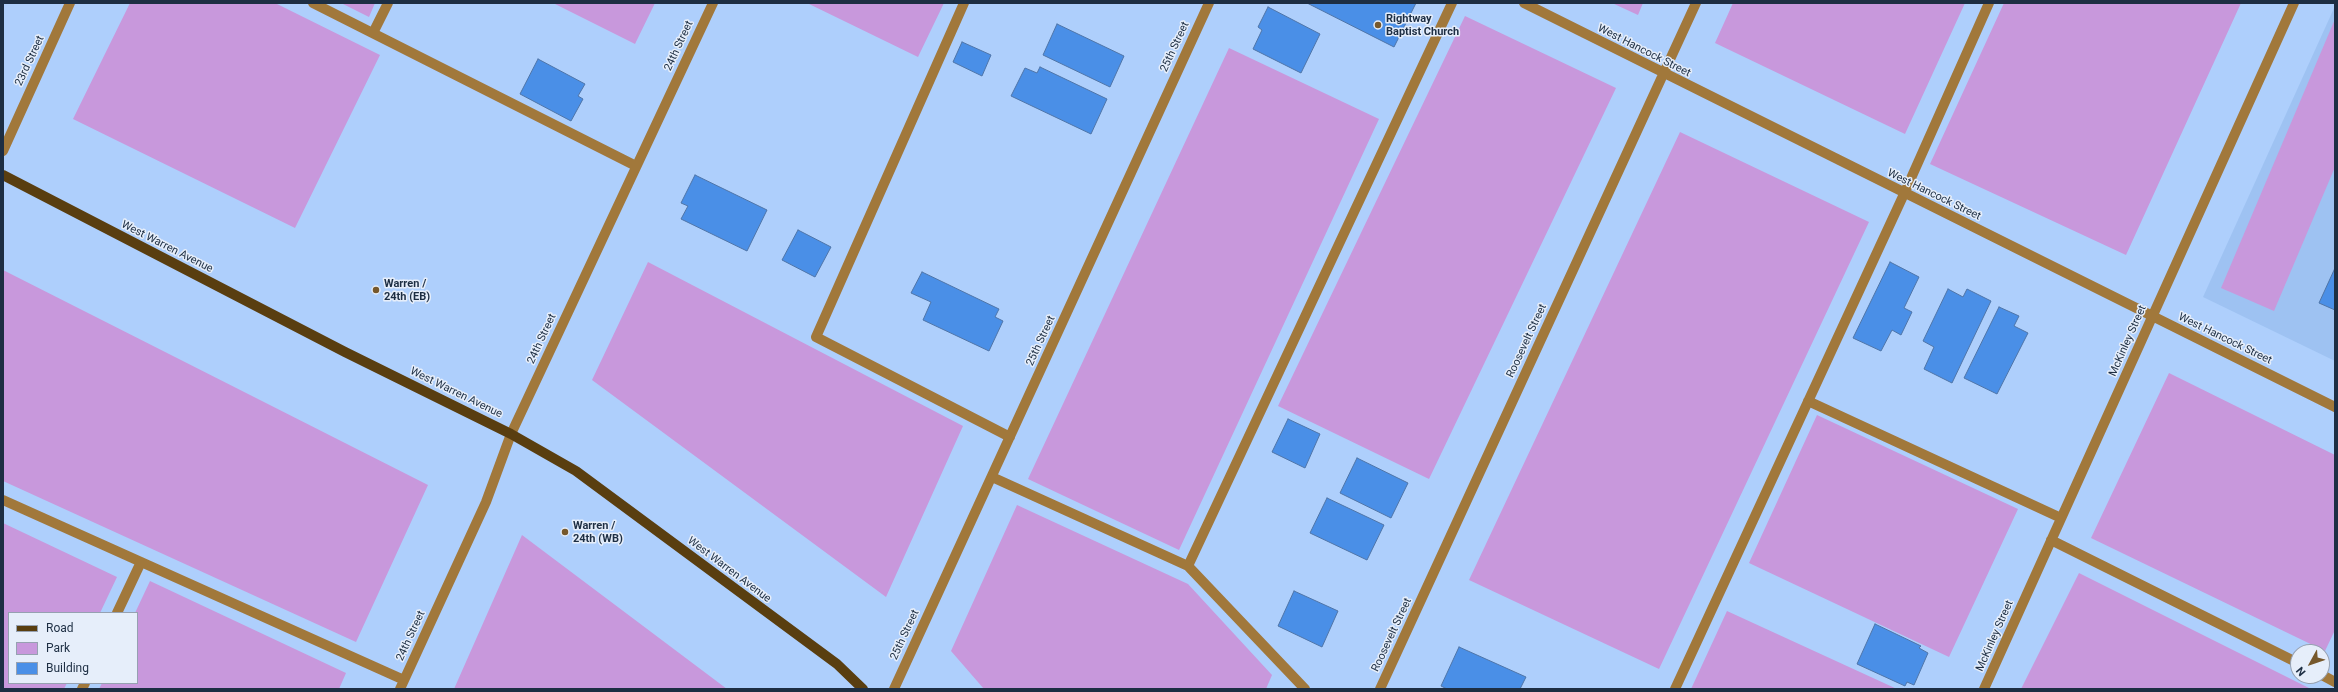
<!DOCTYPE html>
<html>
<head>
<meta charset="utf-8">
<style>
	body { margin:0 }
	#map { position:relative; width:2338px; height:692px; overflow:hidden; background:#aecffc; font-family:Roboto,sans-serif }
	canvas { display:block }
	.frame { position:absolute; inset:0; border:4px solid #1d2e43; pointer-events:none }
	.legend { position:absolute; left:8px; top:612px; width:130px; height:72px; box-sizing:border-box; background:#e6eefa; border:1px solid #96a1b1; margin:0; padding:5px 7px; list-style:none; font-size:12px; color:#1d2e43 }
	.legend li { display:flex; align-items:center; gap:8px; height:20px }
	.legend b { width:20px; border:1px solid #96a1b1 }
	.north { position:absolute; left:2290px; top:644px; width:40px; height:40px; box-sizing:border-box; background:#e6eefa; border:1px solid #96a1b1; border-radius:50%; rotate:230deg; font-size:11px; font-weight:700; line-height:16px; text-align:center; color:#1d2e43 }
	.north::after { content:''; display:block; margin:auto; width:14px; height:18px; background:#76582c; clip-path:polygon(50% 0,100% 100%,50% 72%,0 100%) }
</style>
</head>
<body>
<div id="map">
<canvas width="2338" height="692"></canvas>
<div class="frame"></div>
<ul class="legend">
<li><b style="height:5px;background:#593e10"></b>Road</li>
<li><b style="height:11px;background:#c898dc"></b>Park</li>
<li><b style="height:11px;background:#4a8fe7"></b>Building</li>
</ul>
<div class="north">N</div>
</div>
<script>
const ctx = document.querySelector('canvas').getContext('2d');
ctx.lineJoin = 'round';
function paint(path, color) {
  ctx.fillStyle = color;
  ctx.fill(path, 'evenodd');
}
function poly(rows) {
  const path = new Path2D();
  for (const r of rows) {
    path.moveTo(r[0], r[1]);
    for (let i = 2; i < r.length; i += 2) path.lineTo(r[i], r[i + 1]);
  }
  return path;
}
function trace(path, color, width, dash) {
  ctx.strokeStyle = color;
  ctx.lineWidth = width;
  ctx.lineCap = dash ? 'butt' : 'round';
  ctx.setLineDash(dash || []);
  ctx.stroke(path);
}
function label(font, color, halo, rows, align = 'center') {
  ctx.font = font + ' Roboto,sans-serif';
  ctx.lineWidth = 3;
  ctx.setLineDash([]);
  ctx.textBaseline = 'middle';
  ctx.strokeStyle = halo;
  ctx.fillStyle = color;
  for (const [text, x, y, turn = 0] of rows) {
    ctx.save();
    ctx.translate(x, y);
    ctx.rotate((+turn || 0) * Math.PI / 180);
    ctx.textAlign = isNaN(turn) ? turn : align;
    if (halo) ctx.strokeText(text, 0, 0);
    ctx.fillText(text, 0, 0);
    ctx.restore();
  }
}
paint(poly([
	[2335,6,2335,361,2203,297]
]), '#9ec2f2');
paint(poly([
	[130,3,275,3,380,55,295,228,73,119],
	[341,3,375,3,369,17],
	[553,3,655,3,635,44],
	[807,3,944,3,918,57],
	[1612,3,1643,3,1638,15],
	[1733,3,1965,3,1905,134,1715,43],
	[2004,3,2241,3,2126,255,1930,164],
	[1465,16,1616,88,1429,479,1278,406],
	[2335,19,2335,167,2274,311,2221,288],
	[1229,48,1379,119,1179,550,1028,479],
	[1680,132,1869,222,1659,669,1469,580],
	[648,262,963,426,886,597,592,380],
	[3,270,428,485,356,642,3,481],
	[2169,373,2335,455,2335,630,2325,651,2091,538],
	[1817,415,2018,509,1949,657,1749,563],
	[1017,505,1188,584,1272,675,1266,689,984,689,951,651],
	[3,523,117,577,100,613,9,613,9,683,67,683,64,689,3,689],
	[522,535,727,689,454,689],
	[2079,573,2311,689,2021,689],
	[150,581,346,673,339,689,99,689,102,683,137,683,137,613,135,613],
	[1727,611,1897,689,1691,689]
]), '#c898dc');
const building = poly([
	[1307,3,1416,3,1394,47,1307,3],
	[1268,7,1320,34,1301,73,1253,49,1262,30,1258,27,1268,7],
	[1057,24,1124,56,1110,87,1043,55,1057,24],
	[962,42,991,55,982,76,953,62,962,42],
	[538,59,585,84,578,96,583,99,571,121,520,94,538,59],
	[1040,67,1107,99,1091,134,1011,96,1025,68,1037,73,1040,67],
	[695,175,767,210,747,251,681,219,688,206,681,203,695,175],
	[798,230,831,247,815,277,782,260,798,230],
	[1890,262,1919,277,1904,308,1912,312,1901,335,1892,330,1881,351,1853,338,1890,262],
	[2335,268,2335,310,2319,303,2335,268],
	[922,272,999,309,995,317,1003,321,989,351,923,320,931,302,911,293,922,272],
	[1948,289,1963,297,1967,289,1991,301,1952,383,1924,369,1934,347,1923,341,1948,289],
	[1999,307,2019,316,2014,326,2028,333,1997,394,1964,378,1999,307],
	[1288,419,1320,434,1305,468,1272,452,1288,419],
	[1357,458,1408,483,1391,518,1340,493,1357,458],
	[1327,498,1384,525,1367,560,1310,533,1327,498],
	[1294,591,1338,611,1322,647,1278,626,1294,591],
	[1875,624,1921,646,1919,648,1928,653,1914,685,1907,682,1905,686,1857,664,1875,624],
	[1459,647,1526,677,1520,689,1447,689,1441,686,1459,647]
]);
paint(building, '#4a8fe7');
trace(building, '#4f75a8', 1);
trace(poly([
	[313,3,636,166],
	[964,3,816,337,1010,437],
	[1524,3,2335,407],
	[373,33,388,3],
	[3,151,70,3],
	[1808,401,2061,518],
	[992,477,1188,566,1305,689],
	[3,500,404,680],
	[2051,540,2298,663],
	[1188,566,1452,3],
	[117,613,141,562],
	[2322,675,2335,682],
	[82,689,85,683],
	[400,689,486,502,511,434,713,3],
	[894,689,1209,3],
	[1380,689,1696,3],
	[1675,689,1904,194,1989,3],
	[1984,689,2294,3]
]), '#a1783b', 10);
trace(poly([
	[3,175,345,352,511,434,576,471,837,664,863,689]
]), '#593e10', 10);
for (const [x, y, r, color] of [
	[1378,25,4,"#76582c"],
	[376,290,4,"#76582c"],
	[565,532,4,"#76582c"]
]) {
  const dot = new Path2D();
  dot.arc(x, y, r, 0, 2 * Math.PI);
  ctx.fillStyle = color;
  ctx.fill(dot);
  trace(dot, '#e6eefa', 1.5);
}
label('bold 11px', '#1d2e43', '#e6eefa', [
	["Rightway",1386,19],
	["Baptist Church",1386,32],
	["Warren /",384,284],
	["24th (EB)",384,297],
	["Warren /",573,526],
	["24th (WB)",573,539]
], 'left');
label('11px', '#1d2e43', '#e6eefa', [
	["24th Street",679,46,-65],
	["25th Street",1175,47,-65],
	["West Hancock Street",1644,51,27],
	["23rd Street",30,61,-65],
	["West Hancock Street",1934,195,26],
	["West Warren Avenue",167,247,27],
	["24th Street",542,339,-65],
	["West Hancock Street",2225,339,26],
	["25th Street",1041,341,-65],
	["Roosevelt Street",1527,341,-65],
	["McKinley Street",2128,341,-66],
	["West Warren Avenue",456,393,26],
	["West Warren Avenue",729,570,37],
	["25th Street",905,635,-65],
	["Roosevelt Street",1392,635,-65],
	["24th Street",411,636,-65],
	["McKinley Street",1995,636,-66]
]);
</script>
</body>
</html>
